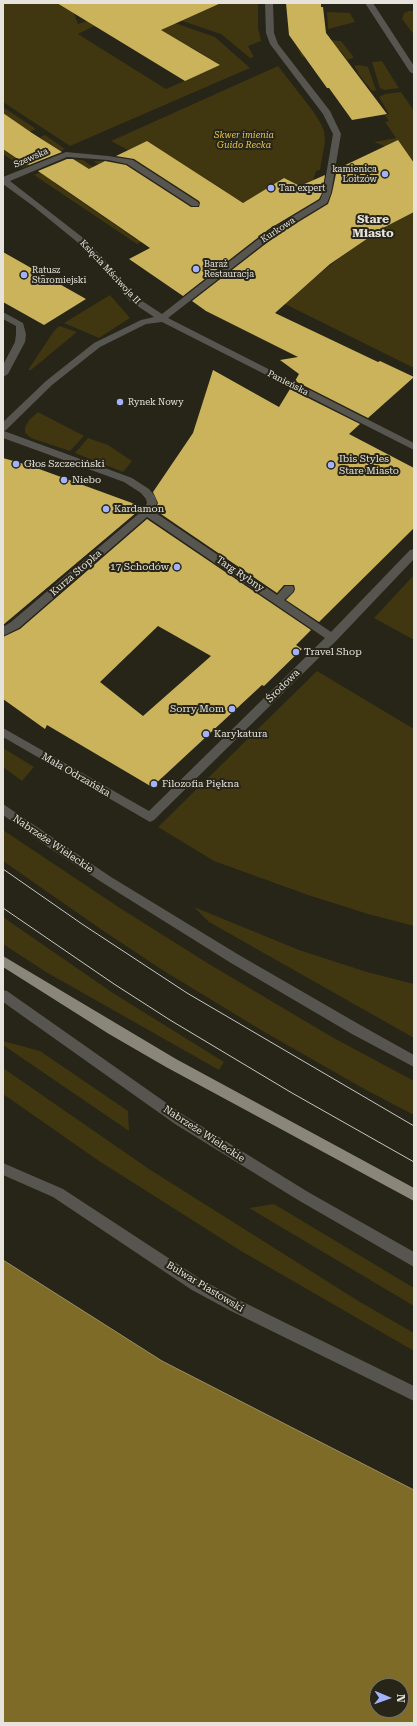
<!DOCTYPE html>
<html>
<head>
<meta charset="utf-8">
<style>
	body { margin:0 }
	#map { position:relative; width:417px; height:1726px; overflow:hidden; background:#272418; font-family:"Roboto Serif",serif }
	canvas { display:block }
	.frame { position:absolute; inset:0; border:4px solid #e5e3dc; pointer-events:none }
	.north { position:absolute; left:369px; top:1678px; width:40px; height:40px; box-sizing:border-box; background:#272418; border:1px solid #737066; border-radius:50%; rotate:92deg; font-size:11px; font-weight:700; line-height:16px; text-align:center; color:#e5e3dc }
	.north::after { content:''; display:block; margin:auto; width:14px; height:18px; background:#a3b2fd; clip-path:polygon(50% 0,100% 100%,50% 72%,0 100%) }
</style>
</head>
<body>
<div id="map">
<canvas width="417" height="1726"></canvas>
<div class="frame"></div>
<div class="north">N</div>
</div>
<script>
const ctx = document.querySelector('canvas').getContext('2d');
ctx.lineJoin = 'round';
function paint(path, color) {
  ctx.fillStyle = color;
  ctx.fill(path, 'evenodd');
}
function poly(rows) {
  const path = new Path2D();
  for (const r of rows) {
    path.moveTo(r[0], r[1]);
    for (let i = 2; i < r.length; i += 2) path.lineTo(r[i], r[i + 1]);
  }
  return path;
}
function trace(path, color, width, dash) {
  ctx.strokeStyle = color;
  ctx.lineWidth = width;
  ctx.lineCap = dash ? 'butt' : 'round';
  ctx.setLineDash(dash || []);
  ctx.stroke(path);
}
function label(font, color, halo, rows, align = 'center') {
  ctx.font = font + ' "Roboto Serif",serif';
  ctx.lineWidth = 4;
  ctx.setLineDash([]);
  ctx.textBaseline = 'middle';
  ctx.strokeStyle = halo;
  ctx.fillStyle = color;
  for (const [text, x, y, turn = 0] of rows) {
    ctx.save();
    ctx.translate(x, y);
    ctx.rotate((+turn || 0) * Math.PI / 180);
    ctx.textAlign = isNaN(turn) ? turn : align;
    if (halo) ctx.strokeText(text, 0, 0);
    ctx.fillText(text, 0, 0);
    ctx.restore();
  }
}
paint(poly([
	[3,3,79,3,71,5,78,24,93,19,100,23,78,34,166,89,220,65,191,47,185,49,156,32,175,23,215,37,250,68,70,146,3,102],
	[169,3,258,3,258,28,261,41,248,46,254,57,250,58,221,34,182,21],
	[409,11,414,11,414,35,402,19,404,13],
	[327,12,350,13,355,22,328,29],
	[327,40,341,41,353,56,353,58,347,60,340,50,302,57,296,45],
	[382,61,395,82,399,88,385,90,380,88,372,62],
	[359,65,368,67,376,90,372,91,357,72,358,72,354,66],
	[278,66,313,111,320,122,324,131,325,142,320,170,316,171,310,191,284,178,243,203,235,198,186,223,93,161,105,161,191,216,230,195,147,142,128,150,111,141],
	[401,92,414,111,414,164,384,146,374,142,396,138,385,122,389,121,385,115,389,114,379,97,385,94],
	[3,107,36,129,29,132,3,113],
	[45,135,65,149,23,168,3,154,3,149,25,164,56,150,40,137],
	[70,159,83,160,103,174,53,182,137,240,156,230,173,227,137,244,34,175],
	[412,213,414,215,414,366,412,367,283,303,338,259,383,228],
	[110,295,130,318,99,338,64,323],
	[59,326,77,332,31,370,28,370,54,331],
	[38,412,84,436,70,451,31,438,25,433,25,427,29,420],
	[88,438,108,445,132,461,123,472,75,453],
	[414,575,414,640,374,618],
	[317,671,414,729,414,926,368,914,308,895,214,861,158,827],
	[3,748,34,767,22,781,3,767],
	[3,830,120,908,209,964,332,1037,414,1081,414,1115,366,1090,261,1030,164,971,102,930,3,861],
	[194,907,299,950,367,972,414,984,414,1038,209,922],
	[3,917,113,993,224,1062,219,1070,46,972,3,944],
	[3,1041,40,1051,128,1111,129,1131,3,1045],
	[3,1068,149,1169,360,1302,414,1333,414,1351,241,1251,99,1161,3,1094],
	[274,1204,414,1288,414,1306,249,1208]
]), '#40360f');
const water = poly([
	[3,1260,162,1361,414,1490,414,1723,3,1723,3,1260],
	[377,1686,401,1686,401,1710,377,1710,377,1686]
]);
paint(water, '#7d6b27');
trace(water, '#9c8f5d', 1);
paint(poly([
	[57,3,221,3,161,30,220,65,185,81],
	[286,3,321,3,321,7,323,7,326,33,387,114,352,120,329,88,327,88,289,35],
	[3,113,32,133,62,152,29,165,25,164,3,149],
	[398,140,414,163,414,212,383,228,330,264,275,313,378,362,380,361,414,377,368,418,295,381,299,374,280,360,298,357,206,311,192,301,277,235,328,204,332,193,337,169],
	[147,141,243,203,284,178,300,186,325,175,322,193,319,199,269,229,183,296,129,259,150,248,38,171,67,159,73,159,89,169,105,161,126,165,191,207,199,207,200,203,199,201,134,159,116,156],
	[3,252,86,299,44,325,3,302],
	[213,370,279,407,290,389,360,424,349,434,414,468,414,528,319,622,286,600,294,592,295,589,294,585,284,585,277,593,155,510,158,503,153,492,193,433],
	[3,458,31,466,143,507,3,625],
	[147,519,311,630,296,645,302,649,264,686,262,685,152,787,47,725,45,729,3,699,3,637,20,629],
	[158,626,211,656,143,716,100,682]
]), '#cab35b');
paint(poly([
	[265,3,273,3,274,33,278,44,330,111,341,134,331,193,327,203,276,234,168,318,414,443,414,450,162,322,146,324,100,347,52,385,6,430,4,431,132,478,149,489,155,496,157,503,153,511,277,595,285,586,293,586,294,589,293,592,284,600,331,632,410,550,414,549,414,559,336,641,154,820,150,822,3,737,3,728,149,811,325,638,147,517,19,628,3,636,3,627,11,622,143,510,147,503,146,499,141,493,124,482,3,438,3,422,46,381,94,343,141,320,154,317,130,301,96,261,76,241,33,206,3,184,3,177,66,152,108,156,133,160,198,202,199,204,198,206,192,206,127,164,108,160,67,157,10,181,82,237,102,257,136,297,162,314,270,230,320,200,323,193,333,134,323,114,270,44,266,33,265,3],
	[365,3,373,3,414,66,414,74,410,72,365,3],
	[3,312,23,323,26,334,25,342,8,374,3,377,3,365,15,342,16,334,16,326,3,319,3,312],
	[3,804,111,877,239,955,362,1026,414,1055,414,1067,352,1034,231,963,103,883,48,847,3,815,3,804],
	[3,990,7,991,185,1116,308,1192,414,1252,414,1267,298,1200,175,1124,3,1002,3,990],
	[3,1163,63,1189,202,1280,239,1300,414,1386,414,1401,229,1310,192,1290,53,1197,3,1175,3,1163]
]), '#575550');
paint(poly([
	[3,956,176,1059,414,1188,414,1201,166,1067,109,1034,3,967,3,956]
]), '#8a867a');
trace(poly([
	[3,869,82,924,187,993,414,1126],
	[3,908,114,984,170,1020,292,1093,414,1162]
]), '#c8c6be', 1);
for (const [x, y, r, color] of [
	[385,174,4,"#a3b2fd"],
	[271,188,4,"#a3b2fd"],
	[196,269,4,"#a3b2fd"],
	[24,275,4,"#a3b2fd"],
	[120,402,4,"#a3b2fd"],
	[16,464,4,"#a3b2fd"],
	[331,465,4,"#a3b2fd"],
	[64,480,4,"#a3b2fd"],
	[106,509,4,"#a3b2fd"],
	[177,567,4,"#a3b2fd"],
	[296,652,4,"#a3b2fd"],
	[232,709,4,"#a3b2fd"],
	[206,734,4,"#a3b2fd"],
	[154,784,4,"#a3b2fd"]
]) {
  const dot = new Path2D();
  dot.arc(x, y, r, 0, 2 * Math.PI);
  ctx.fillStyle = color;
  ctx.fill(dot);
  trace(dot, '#272418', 1.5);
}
label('italic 9px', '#e5c64d', '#272418', [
	["Skwer imienia",244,135],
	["Guido Recka",244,145]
]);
label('9px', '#e5e3dc', '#272418', [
	["Szewska",31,158,-24],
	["Kurkowa",278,230,-33],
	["Księcia Mściwoja II",110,272,47],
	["Panieńska",288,383,27]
]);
label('9px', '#e5e3dc', '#272418', [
	["kamienica",377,169,"right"],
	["Loitzów",377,179,"right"],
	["Tan expert",279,188],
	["Baraż",204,264],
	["Restauracja",204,274],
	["Ratusz",32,270],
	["Staromiejski",32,280],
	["Rynek Nowy",128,402]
], 'left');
label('10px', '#e5e3dc', '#272418', [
	["Ibis Styles",339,459],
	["Stare Miasto",339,471],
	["Głos Szczeciński",24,464],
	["Niebo",72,480],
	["Kardamon",114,509],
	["17 Schodów",169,567,"right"],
	["Travel Shop",304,652],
	["Sorry Mom",224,709,"right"],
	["Karykatura",214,734],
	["Filozofia Piękna",162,784]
], 'left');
label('10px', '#e5e3dc', '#272418', [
	["Kurza Stopka",76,573,-41],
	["Targ Rybny",240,574,34],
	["Środowa",283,686,-45],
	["Mała Odrzańska",76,775,30],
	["Nabrzeże Wieleckie",53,844,34],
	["Nabrzeże Wieleckie",204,1134,33],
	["Bulwar Piastowski",205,1287,31]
]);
label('bold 12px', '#e5e3dc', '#272418', [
	["Stare",373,219],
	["Miasto",373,233]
]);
</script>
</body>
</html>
